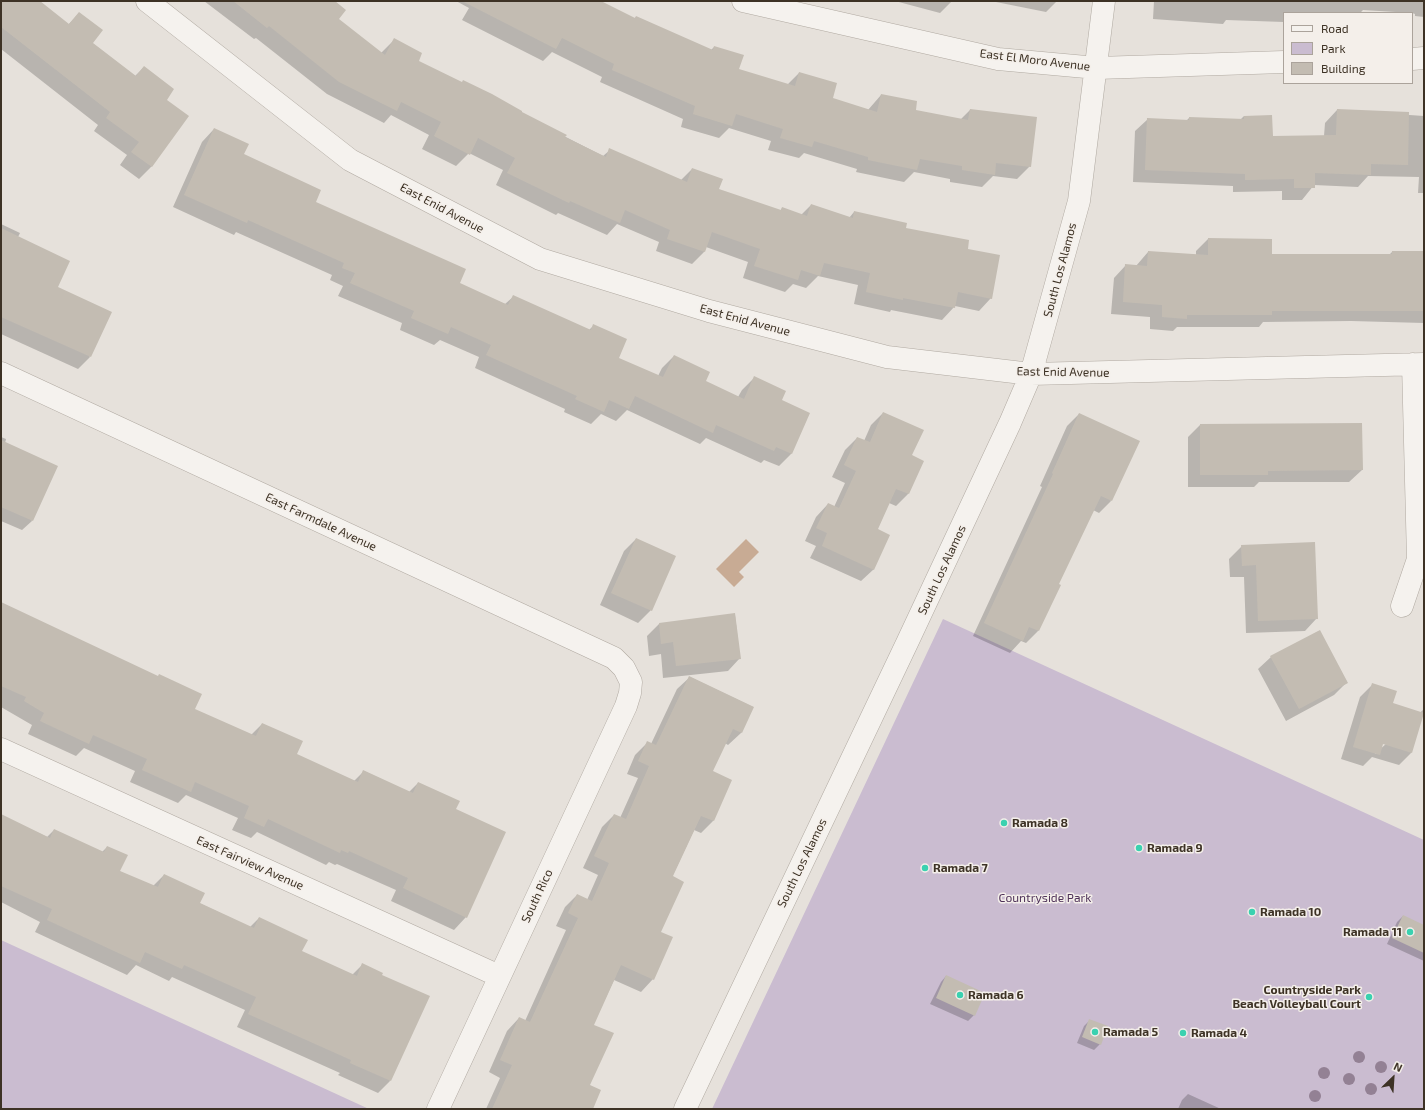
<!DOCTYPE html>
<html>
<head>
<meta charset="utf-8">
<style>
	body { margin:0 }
	#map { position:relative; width:1425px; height:1110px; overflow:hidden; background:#e6e1db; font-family:"Exo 2",sans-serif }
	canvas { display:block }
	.frame { position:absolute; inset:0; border:2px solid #3d3225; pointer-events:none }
	.legend { position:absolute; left:1283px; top:12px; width:130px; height:72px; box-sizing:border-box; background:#f4efea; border:1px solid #aba39b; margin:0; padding:5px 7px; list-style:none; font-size:12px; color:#3d3225 }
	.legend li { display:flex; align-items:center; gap:8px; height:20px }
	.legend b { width:20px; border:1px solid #aba39b }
	.north { position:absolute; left:1373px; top:1058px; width:40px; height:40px; -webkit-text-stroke:3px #f4efea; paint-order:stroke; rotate:25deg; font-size:11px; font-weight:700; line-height:16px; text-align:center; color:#3d3225 }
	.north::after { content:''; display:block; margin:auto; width:14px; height:18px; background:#3d3225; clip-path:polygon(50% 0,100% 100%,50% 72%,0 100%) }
</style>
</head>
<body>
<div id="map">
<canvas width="1425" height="1110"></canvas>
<div class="frame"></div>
<ul class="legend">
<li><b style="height:5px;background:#f5f2ee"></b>Road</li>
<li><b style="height:11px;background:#cabcd0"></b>Park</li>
<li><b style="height:11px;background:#c3bcb2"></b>Building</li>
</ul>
<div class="north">N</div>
</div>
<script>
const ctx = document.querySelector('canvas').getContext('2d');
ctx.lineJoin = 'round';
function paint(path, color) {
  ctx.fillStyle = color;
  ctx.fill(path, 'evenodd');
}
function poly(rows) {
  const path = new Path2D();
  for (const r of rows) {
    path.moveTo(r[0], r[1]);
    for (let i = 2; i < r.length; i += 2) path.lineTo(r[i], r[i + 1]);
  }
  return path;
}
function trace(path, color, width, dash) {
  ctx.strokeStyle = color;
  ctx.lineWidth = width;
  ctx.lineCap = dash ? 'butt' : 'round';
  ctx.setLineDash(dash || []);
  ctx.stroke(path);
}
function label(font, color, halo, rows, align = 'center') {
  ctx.font = font + ' "Exo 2",sans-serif';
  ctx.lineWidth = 3;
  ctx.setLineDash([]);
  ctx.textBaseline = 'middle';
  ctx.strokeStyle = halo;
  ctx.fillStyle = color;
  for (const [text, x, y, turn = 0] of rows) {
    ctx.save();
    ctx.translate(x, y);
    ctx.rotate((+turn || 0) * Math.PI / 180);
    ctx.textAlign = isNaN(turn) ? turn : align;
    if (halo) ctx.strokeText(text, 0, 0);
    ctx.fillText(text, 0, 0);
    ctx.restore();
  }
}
paint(poly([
	[943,619,1424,840,1424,1109,712,1109],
	[1,940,369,1109,1,1109]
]), '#cabcd0');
paint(poly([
	[746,539,759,552,739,572,744,577,734,587,716,569]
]), '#c8ab94');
paint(poly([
	[1,1,38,1,68,25,79,13,92,43,135,76,144,67,165,100,188,116,151,167,139,179,120,165,127,155,94,131,98,125,1,49],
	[204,1,333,1,337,19,381,53,394,40,417,61,603,156,610,150,681,180,692,169,718,190,780,211,782,208,801,215,811,205,849,218,854,212,966,250,991,298,979,311,955,306,942,320,891,310,890,312,854,304,858,285,818,276,806,288,793,284,785,292,743,278,748,262,706,247,704,252,692,264,656,251,659,242,617,224,607,235,558,213,556,215,496,185,503,170,469,153,456,166,422,149,429,135,391,115,384,123,327,94,256,38,254,39],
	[456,1,598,1,634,19,636,17,711,50,714,47,738,70,787,85,799,73,832,99,868,110,881,95,914,111,960,120,970,110,1030,166,1017,179,993,176,982,187,950,182,950,179,914,172,904,182,856,172,857,169,804,153,799,158,768,150,771,141,729,128,719,138,681,127,683,119,600,82,602,77,552,52,543,61,462,20,469,8],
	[895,1,952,1,940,13],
	[991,1,1057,1,1046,12],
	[1154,1,1424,1,1424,17,1415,16,1415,14,1412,13,1363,10,1360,13,1284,13,1284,22,1226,20,1223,24,1153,19],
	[1337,110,1424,116,1424,193,1418,193,1419,177,1368,176,1358,187,1314,185,1302,200,1282,200,1282,191,1233,192,1233,186,1133,182,1135,131,1148,119,1186,121,1189,118,1240,120,1244,116,1272,137,1324,136,1325,123],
	[214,129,243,154,315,202,458,284,505,304,513,297,589,330,594,325,618,359,658,376,662,368,674,356,704,381,738,397,742,390,754,378,781,401,809,414,791,454,779,466,764,460,761,463,706,438,700,444,627,410,616,421,601,414,591,424,564,412,565,409,475,368,479,357,440,340,434,345,400,330,402,323,338,296,343,286,330,280,332,275,236,232,234,235,173,207,202,142],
	[1,224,20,233,18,237,57,288,90,357,78,369,1,334],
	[1208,239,1271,255,1389,255,1392,252,1424,252,1424,323,1351,321,1263,322,1259,327,1177,327,1173,331,1150,329,1150,317,1111,314,1114,278,1126,265,1136,266,1148,252,1196,255,1196,251],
	[883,413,911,456,922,461,908,494,896,506,889,503,877,530,874,569,861,581,810,558,816,546,805,541,816,517,828,504,834,507,845,483,832,477,845,450,857,438,864,441,871,425],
	[1079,414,1111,501,1099,513,1093,510,1057,584,1059,585,1038,631,1026,643,1021,641,1010,653,973,636,1042,487,1040,486,1067,426],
	[1200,425,1362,470,1349,482,1259,482,1254,487,1188,487,1188,437],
	[1,437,6,439,5,443,32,521,22,530,1,521],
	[636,539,651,610,638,623,600,605,624,551],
	[1242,546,1317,618,1305,631,1246,633,1244,577,1230,577,1229,559],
	[1,609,193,710,251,735,262,724,296,755,354,781,364,771,409,792,418,783,454,810,466,917,454,930,391,901,396,890,337,864,335,865,329,862,326,865,257,832,251,838,232,830,238,818,186,795,178,803,130,782,135,771,84,748,76,756,28,734,32,725,1,707],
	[735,615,740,658,728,671,663,678,661,654,649,656,647,636,659,624],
	[1319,631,1347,682,1334,695,1286,721,1258,669,1271,657],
	[690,677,753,707,741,733,728,745,725,743,712,772,731,780,713,821,701,833,694,830,672,877,660,933,653,979,641,992,614,980,593,1025,589,1085,591,1109,486,1109,500,1078,489,1072,507,1031,519,1018,525,1021,566,930,556,926,565,907,577,895,587,900,598,875,583,868,602,827,614,815,620,818,638,778,627,774,635,755,647,743,651,744,677,689],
	[1372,685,1395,692,1375,754,1424,709,1411,753,1399,765,1372,757,1363,766,1341,759,1360,697],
	[1,815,47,837,54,830,102,852,107,847,119,871,153,886,164,875,199,903,250,927,259,918,300,951,352,975,363,964,390,1081,378,1093,338,1075,340,1073,237,1027,245,1010,172,977,169,981,136,965,127,975,35,932,40,922,1,902],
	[1403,916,1424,926,1424,961,1387,944,1397,922],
	[946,976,974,1015,968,1021,930,1004,941,982],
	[1090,1020,1100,1044,1094,1050,1077,1043,1084,1026],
	[1188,1094,1221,1109,1178,1109,1182,1100]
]), '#0003');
paint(poly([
	[1,1,40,1,69,24,79,12,103,30,93,43,136,76,144,66,174,89,167,100,189,116,152,167,131,152,139,142,106,118,110,112,1,27],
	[233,1,335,1,346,10,339,19,385,55,394,38,422,53,419,61,462,82,463,80,492,94,522,111,522,112,567,135,565,137,606,157,609,148,687,182,692,168,723,179,719,189,781,210,782,207,807,216,811,204,853,218,854,211,907,223,906,228,969,240,968,249,1000,255,992,299,958,292,955,308,903,298,903,300,866,292,870,273,824,263,820,276,801,270,798,280,754,266,760,249,712,232,705,252,667,239,670,230,625,210,620,223,570,201,569,203,507,173,515,158,478,138,470,155,434,136,441,122,401,102,397,111,339,82,269,26,267,28],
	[462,1,601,1,635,18,636,16,713,50,714,46,744,55,739,69,795,86,799,72,837,83,833,98,877,112,881,94,917,101,916,110,968,120,970,109,1037,117,1031,167,996,163,995,175,962,170,962,166,920,159,917,170,868,160,868,157,814,141,812,147,780,138,783,129,736,114,732,126,693,114,695,106,612,70,614,64,562,38,556,49],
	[1337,109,1409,112,1408,165,1371,164,1371,175,1315,173,1315,188,1294,188,1294,179,1245,180,1245,174,1145,170,1147,118,1189,120,1189,117,1244,119,1244,116,1272,115,1273,136,1336,135],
	[214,128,249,144,244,154,321,190,316,202,466,269,460,283,508,305,513,295,591,330,593,324,627,339,619,358,663,377,674,355,710,372,706,381,744,399,754,376,786,391,782,400,810,413,792,454,776,447,774,451,716,425,713,433,635,396,629,409,609,400,604,412,575,399,577,396,486,355,491,345,451,327,448,334,411,318,414,311,350,283,355,273,342,268,344,263,248,220,247,223,184,195],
	[1,228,70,261,58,287,112,312,91,357,1,317],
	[1208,238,1272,239,1272,254,1392,254,1392,251,1424,251,1424,311,1272,311,1272,315,1187,315,1187,319,1162,317,1162,305,1123,302,1125,264,1147,266,1148,251,1208,255],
	[883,412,924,430,912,455,924,461,909,494,896,489,878,529,890,535,874,570,822,546,827,533,816,528,828,503,839,508,856,471,844,465,857,437,870,442],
	[1079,413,1140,441,1112,501,1101,496,1059,584,1061,585,1039,631,1029,627,1023,641,984,623,1053,474,1052,473],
	[1362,423,1363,470,1268,471,1268,475,1200,475,1200,424],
	[1,440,58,466,33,521,1,507],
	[636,538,676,556,652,611,611,593],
	[1315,542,1318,619,1258,621,1256,565,1242,566,1241,545],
	[1,602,158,676,159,674,202,694,195,709,256,736,262,723,303,741,297,754,358,782,363,770,413,793,418,782,460,801,456,809,506,832,467,918,403,888,408,878,349,851,348,853,341,850,340,853,268,819,264,827,244,818,249,806,195,782,191,792,142,770,147,759,93,735,89,744,40,721,44,713,24,701,26,697,1,686],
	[735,613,741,659,676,666,673,642,661,644,659,623],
	[1320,630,1348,683,1299,709,1270,656],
	[689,676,754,707,742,733,733,729,713,771,732,780,714,821,701,816,673,876,684,882,661,932,673,937,654,980,621,965,594,1025,614,1033,590,1085,601,1090,593,1109,492,1109,512,1065,500,1060,519,1017,530,1022,578,918,568,913,577,894,592,901,609,863,594,856,614,814,626,819,649,766,638,761,647,741,656,745],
	[1372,683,1397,691,1393,703,1424,713,1412,753,1383,744,1380,755,1353,747],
	[1,814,50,838,54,829,104,852,107,846,128,855,120,871,158,887,164,874,205,893,200,903,254,928,259,917,308,940,302,951,357,976,362,963,383,973,382,975,430,996,391,1081,350,1063,351,1060,248,1014,256,997,184,965,182,969,145,952,140,963,47,920,52,909,1,886],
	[1403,915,1424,925,1424,953,1392,938],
	[946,975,985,993,975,1016,936,998],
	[1089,1019,1108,1026,1101,1045,1082,1037]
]), '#c3bcb2');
const minor = poly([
	[147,1,350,160,540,259,709,311,887,357,1031,374,1424,364],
	[743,1,998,59,1097,68,1284,62],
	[1412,59,1424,58],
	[1,373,614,658,624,668,631,682,630,693,626,706,438,1109],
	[1402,606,1418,559,1413,364],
	[1,749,499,976],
	[685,1109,907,643,1010,423,1031,374,1079,201,1104,1]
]);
trace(minor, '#b0a9a1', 23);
trace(minor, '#f5f2ee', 22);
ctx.fillStyle = '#938194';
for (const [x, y] of [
	[1359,1057],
	[1381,1067],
	[1324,1073],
	[1349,1079],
	[1371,1089],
	[1315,1096]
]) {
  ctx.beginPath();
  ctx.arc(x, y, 6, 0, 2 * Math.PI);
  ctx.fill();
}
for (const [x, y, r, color] of [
	[1004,823,4,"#3ad1b0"],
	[1139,848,4,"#3ad1b0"],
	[925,868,4,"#3ad1b0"],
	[1252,912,4,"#3ad1b0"],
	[1410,932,4,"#3ad1b0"],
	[960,995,4,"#3ad1b0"],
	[1369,997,4,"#3ad1b0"],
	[1095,1032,4,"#3ad1b0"],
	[1183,1033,4,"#3ad1b0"]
]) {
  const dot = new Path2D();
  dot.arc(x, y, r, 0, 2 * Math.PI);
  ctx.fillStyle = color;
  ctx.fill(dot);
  trace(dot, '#f4efea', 1.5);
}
label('12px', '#3d3225', '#f4efea', [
	["East El Moro Avenue",1035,60,7],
	["East Enid Avenue",442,208,28],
	["South Los Alamos",1060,270,-75],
	["East Enid Avenue",745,320,15],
	["East Enid Avenue",1063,372,1],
	["East Farmdale Avenue",321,522,25],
	["South Los Alamos",942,570,-65],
	["East Fairview Avenue",250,863,24],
	["South Los Alamos",802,863,-64],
	["South Rico",537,896,-65]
]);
label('bold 12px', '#3d3225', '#f4efea', [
	["Ramada 8",1012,823],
	["Ramada 9",1147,848],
	["Ramada 7",933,868],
	["Ramada 10",1260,912],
	["Ramada 11",1402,932,"right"],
	["Countryside Park",1361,990,"right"],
	["Beach Volleyball Court",1361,1004,"right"],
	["Ramada 6",968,995],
	["Ramada 5",1103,1032],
	["Ramada 4",1191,1033]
], 'left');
label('12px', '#4f3259', '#f4efea', [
	["Countryside Park",1045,898]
]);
</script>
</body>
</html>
